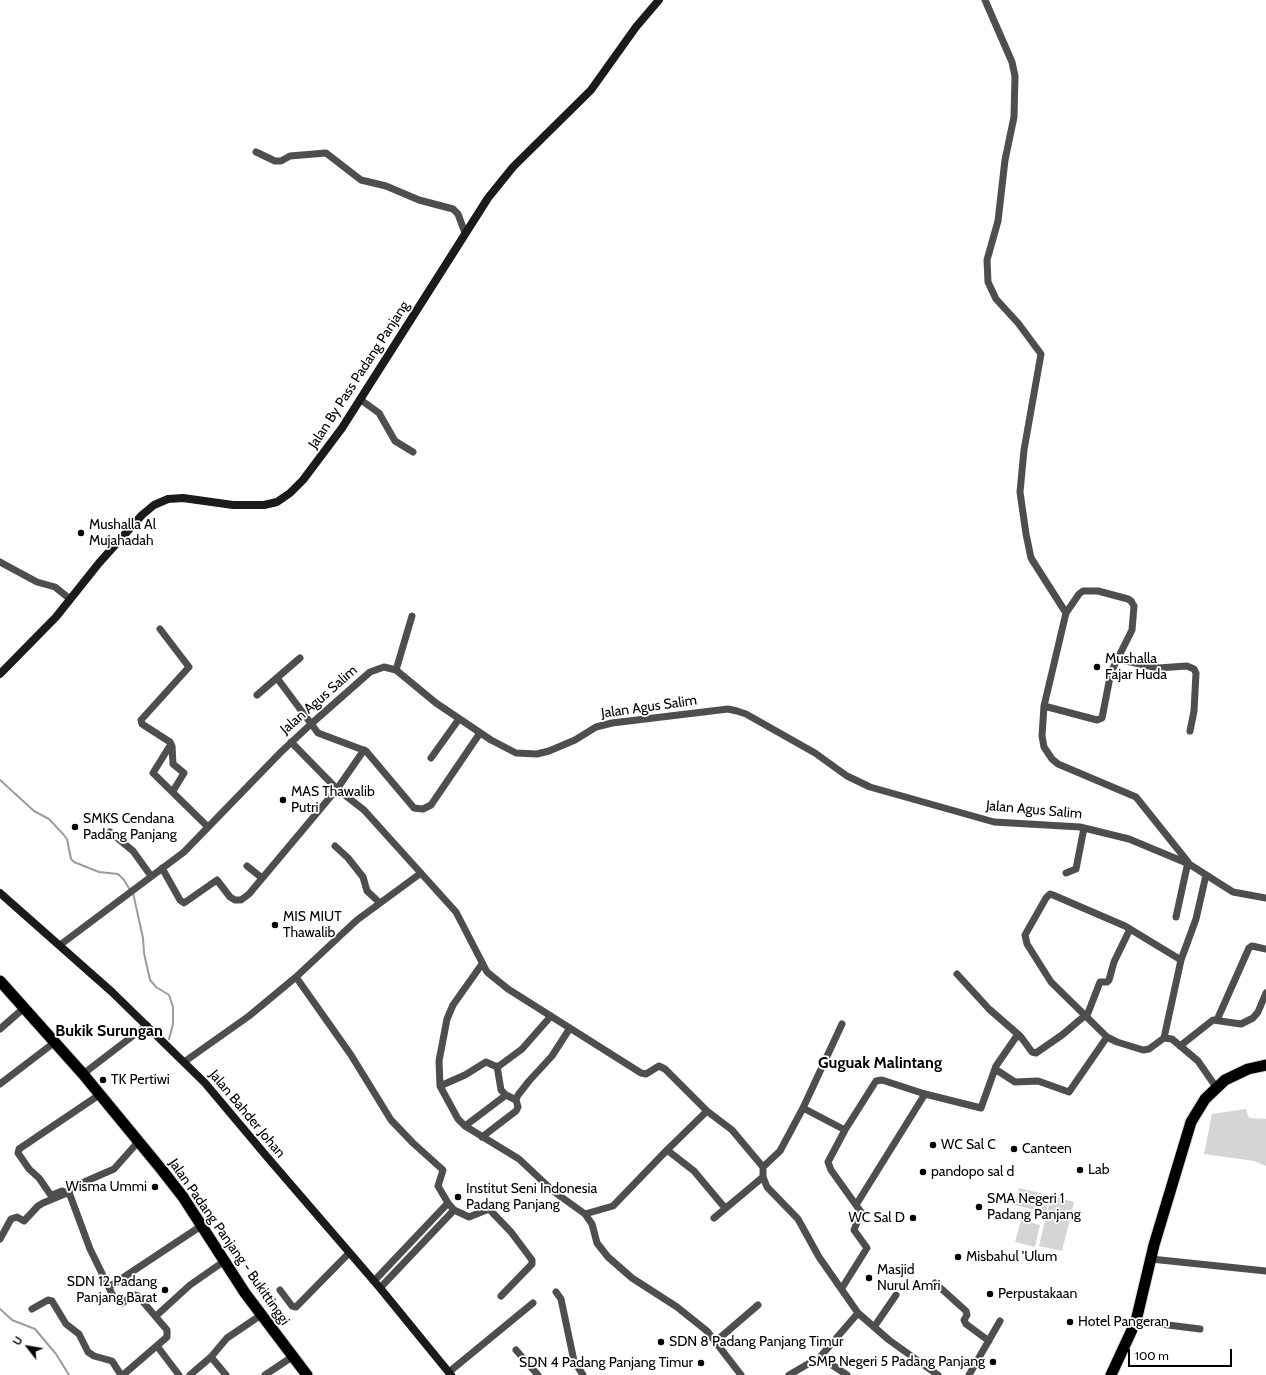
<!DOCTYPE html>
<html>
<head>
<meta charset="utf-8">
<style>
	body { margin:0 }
	#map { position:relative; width:1266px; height:1375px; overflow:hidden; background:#fff; font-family:Cabin,sans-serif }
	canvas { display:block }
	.north { position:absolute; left:8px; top:1327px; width:40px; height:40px; -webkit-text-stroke:3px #fff; paint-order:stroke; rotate:301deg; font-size:11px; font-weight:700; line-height:16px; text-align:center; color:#000 }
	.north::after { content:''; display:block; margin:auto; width:14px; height:18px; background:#000; clip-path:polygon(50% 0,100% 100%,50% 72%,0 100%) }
	.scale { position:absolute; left:1128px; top:1349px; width:104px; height:18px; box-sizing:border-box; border:2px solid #000; border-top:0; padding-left:5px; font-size:12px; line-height:14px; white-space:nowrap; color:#000; -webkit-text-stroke:3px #fff; paint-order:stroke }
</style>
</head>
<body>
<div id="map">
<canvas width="1266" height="1375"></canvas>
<div class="north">U</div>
<div class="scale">100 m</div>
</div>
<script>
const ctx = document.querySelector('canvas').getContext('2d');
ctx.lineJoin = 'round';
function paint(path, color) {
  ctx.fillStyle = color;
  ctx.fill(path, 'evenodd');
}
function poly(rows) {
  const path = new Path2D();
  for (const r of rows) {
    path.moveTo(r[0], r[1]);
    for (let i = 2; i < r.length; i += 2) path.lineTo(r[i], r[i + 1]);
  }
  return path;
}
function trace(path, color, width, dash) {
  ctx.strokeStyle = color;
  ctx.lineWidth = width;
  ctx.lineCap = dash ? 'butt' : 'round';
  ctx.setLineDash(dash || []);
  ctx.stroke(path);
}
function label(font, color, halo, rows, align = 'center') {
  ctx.font = font + ' Cabin,sans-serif';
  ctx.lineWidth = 3.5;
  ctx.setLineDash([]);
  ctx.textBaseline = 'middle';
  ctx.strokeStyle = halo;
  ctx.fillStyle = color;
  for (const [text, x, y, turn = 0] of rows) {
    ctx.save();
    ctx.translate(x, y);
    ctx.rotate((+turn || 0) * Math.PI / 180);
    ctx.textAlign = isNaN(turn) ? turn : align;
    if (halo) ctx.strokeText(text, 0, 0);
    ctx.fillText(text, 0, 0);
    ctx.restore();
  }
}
paint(poly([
	[1246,1109,1249,1118,1266,1119,1266,1166,1254,1161,1204,1154,1212,1114],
	[1019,1188,1049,1195,1046,1213,1015,1205],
	[1051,1196,1074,1202,1062,1251,1039,1246],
	[1021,1220,1040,1225,1035,1247,1015,1242,1018,1231,1035,1235,1018,1231]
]), '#d5d5d5');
trace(poly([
	[0,780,34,811,49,819,63,834,67,839,71,859,74,862,99,872,118,874,124,880,130,890],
	[133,893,143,938,144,953,150,980,156,987,169,995,173,1007,173,1024,169,1039],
	[0,1309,12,1320,35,1329,56,1354,69,1375]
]), '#9c9c9c', 2);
const trunk = poly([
	[0,981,83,1074,162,1170,183,1197,245,1293,307,1375],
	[1111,1375,1136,1321,1154,1245,1191,1122,1205,1099,1225,1080,1248,1069,1266,1065]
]);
trace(trunk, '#dbdbdb', 13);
trace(poly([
	[985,0,1012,62,1015,76,1014,117,1005,160,998,221,987,260,988,282,996,299,1018,323,1041,354,1024,450,1020,492,1026,534,1031,558,1066,613,1044,706,1042,736,1044,747,1052,759,1058,764,1136,797,1188,862,1176,917],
	[256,152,275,161,281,161,290,156,326,153,361,180,386,186,419,200,453,209,458,214,465,233],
	[361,400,379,413,395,441,413,452],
	[0,562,37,582,55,587,70,599],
	[160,629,189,667,141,720,142,724,170,742,172,746,173,764,184,773,173,791],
	[1117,659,1158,668,1187,666,1194,669,1196,673,1194,711,1190,731],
	[396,670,412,616],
	[277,678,318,733,366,751,414,808,423,809,431,805,480,733],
	[257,695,300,658],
	[1044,706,1097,720,1102,718,1111,672,1132,630,1134,606,1131,601,1128,599,1098,591,1083,591,1079,594,1066,613],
	[291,742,337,789,364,810,456,912,487,972,508,989,641,1073,646,1074,659,1066,665,1069,707,1111,732,1130,763,1167,763,1177,767,1187,798,1219,819,1257,858,1313,820,1357,789,1375],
	[171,744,153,773,208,827],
	[431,758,459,719],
	[110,832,133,851,151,876],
	[335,846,348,858,363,877,367,891,380,903],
	[247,866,262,878],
	[162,868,180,900,184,903,217,880,230,897,235,900,241,900,249,894,337,789,364,750],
	[1066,873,1076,869,1084,828],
	[60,945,184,852,281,752,311,724,370,672,384,667,396,670,436,703,491,740,516,753,537,754,549,751,575,740,596,727,612,723,728,709,737,711,746,714,815,753,847,776,870,787,994,822,1080,827,1129,839,1189,864,1233,892,1266,898],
	[1181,960,1125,926,1053,895,1050,894,1046,898,1025,935,1027,944,1051,982,1107,1037,1117,1042,1143,1050,1149,1049,1164,1038,1172,1039,1198,1061,1216,1087],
	[482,964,453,1005,447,1019,439,1061,440,1086,458,1119,465,1126,519,1159,553,1191,585,1214,613,1206,667,1150,707,1111],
	[957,974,989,1009,1020,1036],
	[296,977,351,1055,391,1120,413,1143,443,1170,438,1186,448,1203,454,1210,469,1217,489,1209,511,1232,532,1260,532,1264,501,1296],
	[1217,1020,1249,948,1252,946,1266,949],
	[0,1029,24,1008],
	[1164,1038,1181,960,1196,919,1206,875],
	[1180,1046,1213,1020,1241,1024,1253,1018,1258,1012,1266,993],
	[184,1062,249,1016,296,977,357,920,421,873],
	[497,1066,501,1090,506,1095],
	[995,1069,1015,1082,1038,1081,1069,1092,1107,1037],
	[83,1074,147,1025],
	[0,1084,55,1042],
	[440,1086,465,1075,486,1062,495,1066,499,1066,522,1049,551,1016],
	[99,1095,19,1149,18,1153,29,1169,39,1178,50,1194,52,1195,62,1191,70,1195,90,1249,115,1300,122,1303,134,1295,138,1296,167,1330,167,1337,123,1375],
	[516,1100,518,1095,529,1081,552,1056,570,1028],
	[803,1108,845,1130],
	[465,1126,506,1095,516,1100,518,1107,516,1111,482,1137],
	[667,1150,694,1171,725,1208],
	[763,1167,780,1151,803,1108,842,1024],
	[856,1205,925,1094],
	[585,1214,592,1224,597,1243,608,1257,632,1278,677,1307,707,1331,741,1375],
	[714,1218,763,1177],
	[0,1239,11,1219,17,1217,24,1221,38,1206,43,1203,67,1193,75,1186,114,1169,138,1142],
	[1151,1259,1266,1271],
	[374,1281,448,1203],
	[935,1283,966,1311,967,1315,964,1320,966,1324,989,1341],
	[109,1287,201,1226],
	[380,1288,454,1210],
	[842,1288,867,1248,854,1230,861,1212,831,1170,828,1162,845,1130,876,1081,882,1080,925,1094,981,1108,996,1066,1016,1037,1021,1037,1032,1052,1036,1053,1062,1035,1088,1013,1100,982,1107,982,1109,980,1114,962,1130,929],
	[280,1290,292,1306,296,1307,349,1253],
	[556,1292,561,1299,574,1361,583,1375],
	[32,1309,48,1300,52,1301,66,1324,79,1334,88,1352,94,1356,112,1361,121,1375],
	[858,1313,889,1340,938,1375],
	[156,1316,190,1285,223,1262],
	[1136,1321,1200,1329],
	[874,1327,896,1295],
	[715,1342,758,1305],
	[157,1346,179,1375],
	[516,1350,538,1375],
	[211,1357,226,1375],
	[820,1357,847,1375],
	[449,1372,533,1303],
	[190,1375,211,1357,227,1338,261,1315],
	[265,1375,292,1357],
	[969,1375,1000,1321]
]), '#4e4e4e', 7);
trace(poly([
	[0,674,56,617,99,563,142,515,154,505,168,499,183,498,233,505,264,505,277,502,290,493,303,480,342,428,488,198,513,167,591,90,636,27,659,0],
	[0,893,112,992,205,1083,268,1158,380,1288,451,1375]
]), '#1b1b1b', 8);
trace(trunk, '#000', 11);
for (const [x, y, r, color] of [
	[81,533,4,"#000"],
	[1097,667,4,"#000"],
	[283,800,4,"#000"],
	[75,827,4,"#000"],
	[275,925,4,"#000"],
	[103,1080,4,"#000"],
	[933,1145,4,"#000"],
	[1014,1149,4,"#000"],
	[1080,1170,4,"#000"],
	[923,1172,4,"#000"],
	[155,1187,4,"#000"],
	[458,1197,4,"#000"],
	[979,1207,4,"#000"],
	[913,1218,4,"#000"],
	[958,1257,4,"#000"],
	[869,1278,4,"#000"],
	[165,1290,4,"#000"],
	[990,1294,4,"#000"],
	[1070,1322,4,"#000"],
	[661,1342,4,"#000"],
	[993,1362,4,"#000"],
	[701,1363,4,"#000"]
]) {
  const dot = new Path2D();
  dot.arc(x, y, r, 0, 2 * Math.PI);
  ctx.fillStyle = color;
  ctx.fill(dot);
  trace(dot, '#fff', 1.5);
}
label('14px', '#000', '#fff', [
	["Jalan By Pass Padang Panjang",359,375,-57],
	["Jalan Agus Salim",319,700,-41],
	["Jalan Agus Salim",649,707,-8],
	["Jalan Agus Salim",1034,810,5],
	["Jalan Bahder Johan",247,1114,50],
	["Jalan Padang Panjang - Bukittinggi",229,1242,55]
]);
label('14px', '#000', '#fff', [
	["Mushalla Al",89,525],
	["Mujahadah",89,541],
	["Mushalla",1105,659],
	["Fajar Huda",1105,675],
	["MAS Thawalib",291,792],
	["Putri",291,808],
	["SMKS Cendana",83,819],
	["Padang Panjang",83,835],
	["MIS MIUT",283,917],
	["Thawalib",283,933],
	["TK Pertiwi",111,1080],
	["WC Sal C",941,1145],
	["Canteen",1022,1149],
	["Lab",1088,1170],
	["pandopo sal d",931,1172],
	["Wisma Ummi",147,1187,"right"],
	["Institut Seni Indonesia",466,1189],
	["Padang Panjang",466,1205],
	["SMA Negeri 1",987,1199],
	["Padang Panjang",987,1215],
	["WC Sal D",905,1218,"right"],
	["Misbahul 'Ulum",966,1257],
	["Masjid",877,1270],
	["Nurul Amri",877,1286],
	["SDN 12 Padang",157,1282,"right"],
	["Panjang Barat",157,1298,"right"],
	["Perpustakaan",998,1294],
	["Hotel Pangeran",1078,1322],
	["SDN 8 Padang Panjang Timur",669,1342],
	["SMP Negeri 5 Padang Panjang",985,1362,"right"],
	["SDN 4 Padang Panjang Timur",693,1363,"right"]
], 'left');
label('bold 16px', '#000', '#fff', [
	["Bukik Surungan",109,1031],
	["Guguak Malintang",880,1063]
]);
</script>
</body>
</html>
